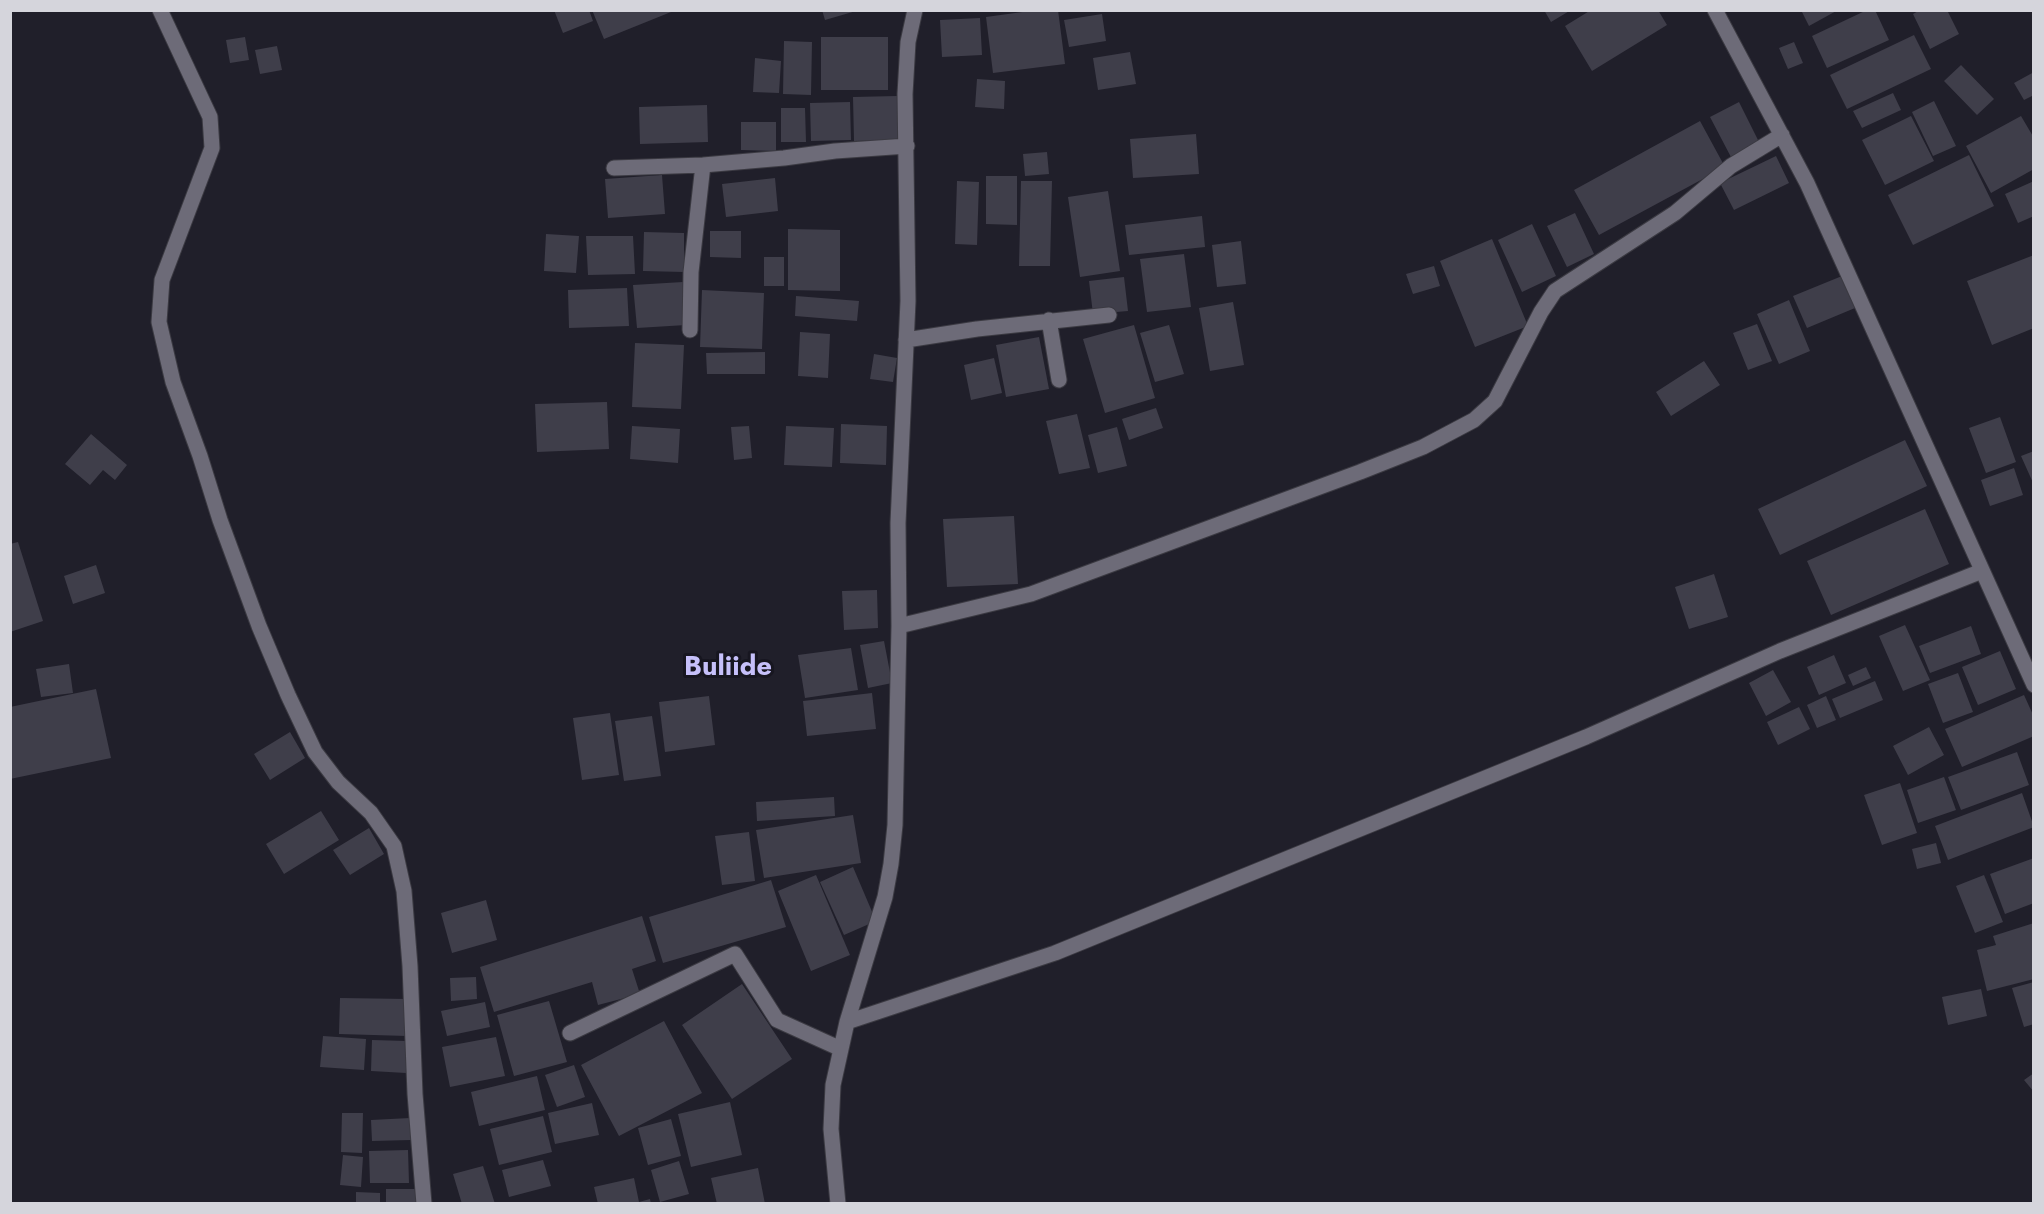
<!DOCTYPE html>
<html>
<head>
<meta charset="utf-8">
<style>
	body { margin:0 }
	#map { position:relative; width:2044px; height:1214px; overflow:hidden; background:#201f2a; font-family:Jost,sans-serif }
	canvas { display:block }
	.frame { position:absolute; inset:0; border:12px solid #d5d5dc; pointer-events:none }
</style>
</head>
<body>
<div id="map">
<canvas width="2044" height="1214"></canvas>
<div class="frame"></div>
</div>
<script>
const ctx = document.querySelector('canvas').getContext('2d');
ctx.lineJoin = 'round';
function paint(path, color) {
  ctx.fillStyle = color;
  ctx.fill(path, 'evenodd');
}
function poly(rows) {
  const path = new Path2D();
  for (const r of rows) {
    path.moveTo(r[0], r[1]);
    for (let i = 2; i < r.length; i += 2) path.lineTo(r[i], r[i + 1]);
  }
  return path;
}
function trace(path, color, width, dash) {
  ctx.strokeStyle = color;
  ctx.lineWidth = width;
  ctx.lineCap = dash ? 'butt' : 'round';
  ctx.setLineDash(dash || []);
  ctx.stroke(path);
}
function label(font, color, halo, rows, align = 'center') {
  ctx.font = font + ' Jost,sans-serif';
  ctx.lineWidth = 6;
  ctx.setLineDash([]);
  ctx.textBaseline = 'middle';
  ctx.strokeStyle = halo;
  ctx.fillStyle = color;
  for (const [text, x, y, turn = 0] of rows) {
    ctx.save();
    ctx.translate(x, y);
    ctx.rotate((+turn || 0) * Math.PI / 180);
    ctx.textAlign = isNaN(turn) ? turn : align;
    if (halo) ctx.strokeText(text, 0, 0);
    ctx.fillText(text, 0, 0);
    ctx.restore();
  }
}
paint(poly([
	[554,10,589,10,593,21,563,33],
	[592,10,670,10,671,12,604,39],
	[822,10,856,10,856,11,825,20],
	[1037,10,1058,10,1065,64,993,73,986,17],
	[1544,10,1571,10,1551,22],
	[1591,10,1658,10,1667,25,1592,71,1565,26],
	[1801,10,1838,10,1809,26],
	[1867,10,1875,10,1889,40,1827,68,1812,36],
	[1920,10,1947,10,1959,34,1930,49,1913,14],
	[1102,14,1106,41,1069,47,1064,20],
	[980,18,982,55,942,57,940,20],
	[1914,35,1931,69,1847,109,1830,75],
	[245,37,249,60,230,63,226,40],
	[821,37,888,37,888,90,821,90],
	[784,41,812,42,811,95,783,94],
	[1794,42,1803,63,1788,69,1779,48],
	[277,46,282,70,260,74,255,50],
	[1130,52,1136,84,1098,90,1093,58],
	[755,58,781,61,779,93,753,92],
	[1961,65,1994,99,1977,115,1944,81],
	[2034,72,2034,95,2024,100,2014,83],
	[977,79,1005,81,1004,109,975,107],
	[1893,93,1901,110,1862,128,1853,111],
	[897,96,898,140,854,141,853,97],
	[1934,101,1956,146,1933,156,1912,112],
	[850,102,851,140,811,141,810,103],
	[1739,102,1760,144,1732,159,1710,117],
	[707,105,708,142,640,144,639,107],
	[781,108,805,108,806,142,781,142],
	[1911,116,1934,161,1885,185,1862,140],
	[2021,116,2034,138,2034,169,1991,193,1966,146],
	[1700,121,1725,167,1599,235,1574,190],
	[741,122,776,122,776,151,741,150],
	[1196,134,1199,174,1133,178,1130,139],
	[1047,152,1049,174,1025,176,1023,154],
	[1969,155,1994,206,1913,245,1888,195],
	[1776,156,1789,183,1734,210,1720,183],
	[662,175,665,214,608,218,605,179],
	[986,176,1017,176,1017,225,986,224],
	[775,178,778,211,726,217,722,184],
	[957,181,979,182,977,245,955,244],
	[1021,181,1052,181,1050,266,1019,266],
	[2034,181,2034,216,2018,223,2005,194],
	[1108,191,1120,271,1080,277,1068,197],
	[1575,213,1594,254,1567,267,1547,226],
	[1202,216,1205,247,1129,255,1125,225],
	[1532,224,1556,276,1522,292,1498,240],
	[788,229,840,230,840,291,788,290],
	[710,231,741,231,741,258,710,257],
	[644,232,684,233,684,272,643,271],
	[546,234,579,236,576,273,544,271],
	[586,236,633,236,635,274,588,275],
	[1492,239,1528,326,1475,347,1440,261],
	[1241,241,1246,284,1217,287,1212,245],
	[1184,254,1191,307,1147,312,1140,259],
	[2034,255,2034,328,1992,345,1967,281],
	[764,257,784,257,784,286,764,286],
	[1434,266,1440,286,1413,294,1406,274],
	[1842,276,1855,308,1807,328,1793,296],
	[1124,277,1128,311,1093,314,1089,281],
	[683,282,686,325,637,328,633,285],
	[627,288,629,326,569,328,568,290],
	[702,290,764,293,762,349,700,347],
	[796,296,859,301,857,321,795,316],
	[1789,300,1810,351,1779,364,1757,314],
	[1233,302,1244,365,1210,371,1199,308],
	[1757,324,1772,361,1748,370,1733,333],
	[1134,325,1155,398,1105,413,1083,339],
	[1169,325,1184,374,1155,382,1140,333],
	[800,332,830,334,828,378,798,376],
	[1039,337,1049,389,1006,397,996,345],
	[635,343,684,345,681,409,632,407],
	[765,352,765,374,707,374,706,353],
	[874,354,897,358,893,382,870,379],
	[994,358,1002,393,971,400,964,365],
	[1704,361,1720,385,1671,416,1656,392],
	[607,402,609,449,537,452,535,404],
	[1156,408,1163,428,1129,440,1122,419],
	[1077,414,1090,468,1059,474,1046,421],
	[2000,417,2016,462,1986,473,1969,428],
	[841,424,887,426,886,465,840,463],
	[632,426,680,429,678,463,630,459],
	[749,426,752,458,734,460,731,427],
	[786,426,834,428,832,467,784,465],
	[1117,427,1127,466,1098,473,1088,435],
	[91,434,127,465,115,480,103,470,90,485,65,464],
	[1905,440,1927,486,1780,555,1758,509],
	[2034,451,2034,485,2021,456],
	[2014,468,2023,495,1990,506,1981,480],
	[1925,509,1949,564,1831,615,1807,561],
	[1014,516,1018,584,947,587,943,519],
	[18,542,43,621,10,632,10,544],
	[96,565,105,593,73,604,64,576],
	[1714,574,1728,617,1689,629,1675,587],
	[877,590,878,628,844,630,842,591],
	[1905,625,1930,680,1903,691,1879,636],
	[1971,626,1981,654,1930,673,1919,646],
	[884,641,892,683,868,688,860,645],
	[851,648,858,690,805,698,798,655],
	[2000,651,2016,689,1978,705,1962,667],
	[1834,655,1846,683,1819,695,1807,667],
	[69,664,73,693,41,697,36,669],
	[1866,667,1871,678,1853,686,1848,675],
	[1773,670,1791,702,1766,716,1749,683],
	[1958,673,1973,712,1943,723,1928,684],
	[1875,681,1883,700,1840,718,1832,699],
	[96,689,111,758,10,779,10,707],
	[872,693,876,729,807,736,803,701],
	[2024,695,2034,717,2034,736,1962,767,1945,729],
	[709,696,715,745,665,752,659,702],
	[1826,696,1836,720,1817,728,1807,705],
	[1799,707,1810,729,1778,745,1767,722],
	[610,713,619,775,582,780,573,718],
	[652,716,661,776,624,781,615,721],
	[1929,727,1944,755,1908,775,1893,746],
	[290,732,305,758,270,780,254,754],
	[2017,752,2029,785,1961,810,1948,777],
	[1944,777,1956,810,1918,823,1907,790],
	[1900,783,1917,833,1882,845,1864,795],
	[2022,793,2034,827,1948,860,1935,826],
	[834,797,835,816,757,821,756,802],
	[321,811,339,840,284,874,266,844],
	[853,815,861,863,764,878,756,830],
	[369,828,384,854,350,875,333,850],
	[749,832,755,881,722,885,715,836],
	[1936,843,1941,863,1917,869,1912,849],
	[2034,858,2034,903,2005,914,1990,874],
	[853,867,876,921,844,935,820,882],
	[816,875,850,955,811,971,778,891],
	[1984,875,2003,922,1975,933,1956,886],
	[771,880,786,927,663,963,649,917],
	[486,900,497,940,452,953,441,913],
	[642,916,656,961,632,969,640,994,598,1005,592,982,494,1012,480,967],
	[2034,923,2034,979,1987,991,1977,950,1996,945,1993,936],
	[476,977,477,999,451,1001,450,978],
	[2034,982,2034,1024,2024,1027,2012,988],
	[742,984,792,1059,732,1099,682,1025],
	[1981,989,1987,1016,1948,1025,1942,997],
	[340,998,408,999,407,1036,339,1034],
	[549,1001,567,1062,514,1076,497,1015],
	[485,1002,490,1027,447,1036,441,1011],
	[664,1021,702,1093,619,1136,581,1065],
	[323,1036,366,1039,364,1070,320,1067],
	[496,1037,505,1076,450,1087,442,1047],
	[372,1040,407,1041,406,1073,371,1071],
	[574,1065,585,1097,557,1107,545,1075],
	[2034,1073,2034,1092,2024,1080],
	[537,1076,545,1110,479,1126,471,1092],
	[730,1102,742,1155,691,1167,678,1114],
	[592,1103,599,1135,555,1144,548,1113],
	[342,1113,363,1113,362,1153,341,1152],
	[543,1116,552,1152,499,1165,490,1129],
	[410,1118,411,1140,372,1141,371,1120],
	[671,1119,681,1156,648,1165,638,1128],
	[408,1150,409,1183,370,1183,369,1151],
	[343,1155,363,1157,361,1187,340,1185],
	[543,1160,551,1186,509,1197,502,1170],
	[679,1161,689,1194,660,1202,651,1170],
	[483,1166,495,1204,462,1204,453,1174],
	[758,1168,765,1204,717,1204,711,1178],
	[634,1178,639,1202,650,1199,651,1204,598,1204,594,1187],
	[386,1189,417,1189,417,1204,386,1204],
	[356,1192,380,1193,380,1204,356,1204]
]), '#3f3e4a');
const minor = poly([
	[160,10,210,117,212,148,162,280,159,322,173,382,200,456,220,520,259,626,288,695,315,752,338,782,371,813,394,846,404,891,410,966,415,1094,424,1204],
	[1715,10,1807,183,2034,685],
	[614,168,703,165,784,158,835,151,907,146],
	[1049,320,1059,380],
	[690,330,691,272,703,165],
	[906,340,977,329,1109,315],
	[899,626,1031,594,1360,472,1423,447,1474,420,1495,401,1541,312,1555,291,1675,213,1731,166,1782,135],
	[847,1022,1055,953,1586,737,1780,651,1982,571],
	[570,1033,735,954,777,1020,841,1049],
	[838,1204,831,1129,833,1085,847,1022,885,897,891,864,895,825,899,626,898,523,908,301,905,94,908,42,915,10]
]);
trace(minor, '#3b3a42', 17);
trace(minor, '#6d6b78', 15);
label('bold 27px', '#c6c0fa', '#171620', [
	["Buliide",728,668]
]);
</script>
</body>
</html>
